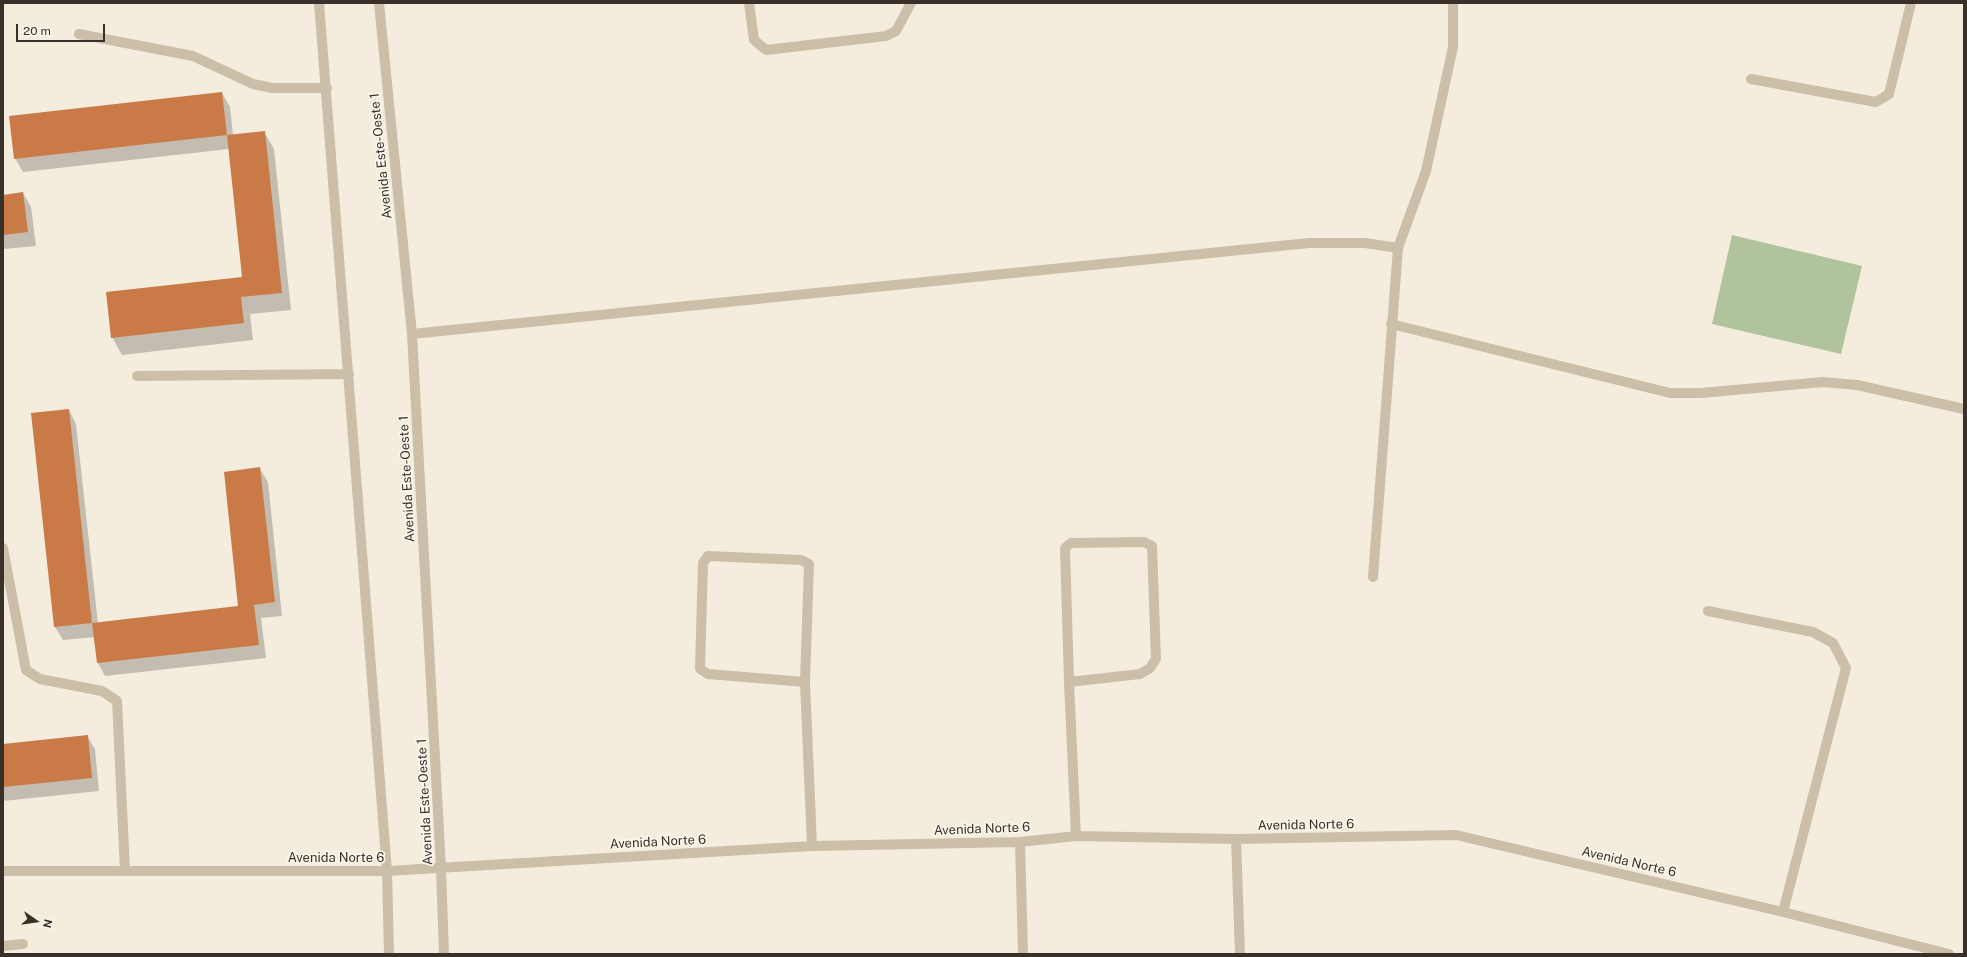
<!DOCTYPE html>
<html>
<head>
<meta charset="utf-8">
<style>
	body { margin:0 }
	#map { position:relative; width:1967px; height:957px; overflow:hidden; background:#f4edde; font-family:"Public Sans",sans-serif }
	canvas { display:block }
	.frame { position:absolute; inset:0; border:4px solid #393129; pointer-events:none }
	.north { position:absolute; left:16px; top:901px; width:40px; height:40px; -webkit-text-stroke:3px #fbf6eb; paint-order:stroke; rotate:103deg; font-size:11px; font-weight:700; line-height:16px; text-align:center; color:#393129 }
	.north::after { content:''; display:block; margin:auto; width:14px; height:18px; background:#393129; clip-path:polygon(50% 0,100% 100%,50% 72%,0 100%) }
	.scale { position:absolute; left:16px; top:24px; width:89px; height:18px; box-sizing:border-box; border:2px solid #393129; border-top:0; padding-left:5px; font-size:12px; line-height:14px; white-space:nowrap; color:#393129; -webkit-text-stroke:3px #fbf6eb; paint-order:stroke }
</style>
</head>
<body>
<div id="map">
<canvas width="1967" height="957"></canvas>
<div class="frame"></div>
<div class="north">N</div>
<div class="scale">20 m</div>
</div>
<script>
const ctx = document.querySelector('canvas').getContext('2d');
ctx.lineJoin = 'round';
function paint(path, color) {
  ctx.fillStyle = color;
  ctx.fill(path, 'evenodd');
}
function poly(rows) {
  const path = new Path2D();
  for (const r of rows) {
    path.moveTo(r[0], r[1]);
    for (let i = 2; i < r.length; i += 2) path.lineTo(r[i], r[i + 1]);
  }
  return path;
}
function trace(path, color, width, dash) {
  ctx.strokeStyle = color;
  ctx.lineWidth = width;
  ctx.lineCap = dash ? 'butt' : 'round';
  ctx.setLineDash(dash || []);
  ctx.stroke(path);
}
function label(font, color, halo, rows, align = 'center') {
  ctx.font = font + ' "Public Sans",sans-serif';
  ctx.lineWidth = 3.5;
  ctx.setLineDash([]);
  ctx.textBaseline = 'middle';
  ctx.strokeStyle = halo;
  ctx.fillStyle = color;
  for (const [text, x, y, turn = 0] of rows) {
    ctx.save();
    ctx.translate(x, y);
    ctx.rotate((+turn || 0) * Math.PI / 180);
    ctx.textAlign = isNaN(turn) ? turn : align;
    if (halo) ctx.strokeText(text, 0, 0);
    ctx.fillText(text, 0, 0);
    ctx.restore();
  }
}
paint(poly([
	[1732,235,1862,266,1841,354,1712,324]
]), '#b1c39d');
paint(poly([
	[222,93,230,107,233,135,264,132,274,149,291,310,250,314,253,340,122,355,112,337,243,278,229,149,23,172,15,158],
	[23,193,31,207,36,246,3,249,3,196],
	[69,410,76,424,98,623,239,607,260,469,268,482,282,616,261,618,266,658,105,676,98,663,95,637,63,640,55,627,32,414],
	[87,736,95,749,99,791,3,801,3,745]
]), '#0003');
paint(poly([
	[222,92,227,135,14,159,9,116],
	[265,131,282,293,241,297,244,323,111,338,106,292,242,277,227,135],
	[23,192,28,232,3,235,3,195],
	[69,409,92,623,54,627,31,413],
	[260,467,275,602,254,605,259,645,97,663,92,623,238,606,224,472],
	[88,735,92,778,3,787,3,744]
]), '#ca7a46');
trace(poly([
	[3,548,26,670,40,679,102,691,117,701,125,871],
	[3,946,23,944]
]), '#ccbfa9', 10);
trace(poly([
	[319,3,387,871,389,954],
	[379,3,412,334,441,868,444,954],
	[749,3,754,40,766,50,886,36,896,31,911,3],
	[79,34,193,56,253,84,272,88,327,88],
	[1751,79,1876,102,1889,94,1911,3],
	[1398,248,1426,171,1453,47,1453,3],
	[1391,324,1670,393,1701,393,1823,382,1857,385,1964,409],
	[412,334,1309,243,1365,243,1398,248,1373,577],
	[137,376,349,374],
	[1708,611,1813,632,1833,643,1846,668,1783,912],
	[805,682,708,674,700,669,703,563,708,556,801,560,809,564,805,682,812,846],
	[1069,682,1140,674,1150,668,1156,659,1152,546,1144,542,1071,543,1065,548,1069,682,1076,836],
	[1236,839,1240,954],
	[1020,842,1023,954],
	[3,871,387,871,812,846,1020,842,1076,836,1236,839,1456,835,1783,912,1949,954]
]), '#ccbfa9', 10);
label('13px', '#393129', '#fbf6eb', [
	["Avenida Este-Oeste 1",381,156,-96],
	["Avenida Este-Oeste 1",407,479,-93],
	["Avenida Este-Oeste 1",425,802,-93],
	["Avenida Norte 6",1306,825,-1],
	["Avenida Norte 6",982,829,-2],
	["Avenida Norte 6",658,842,-3],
	["Avenida Norte 6",336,858],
	["Avenida Norte 6",1629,862,13]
]);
</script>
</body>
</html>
